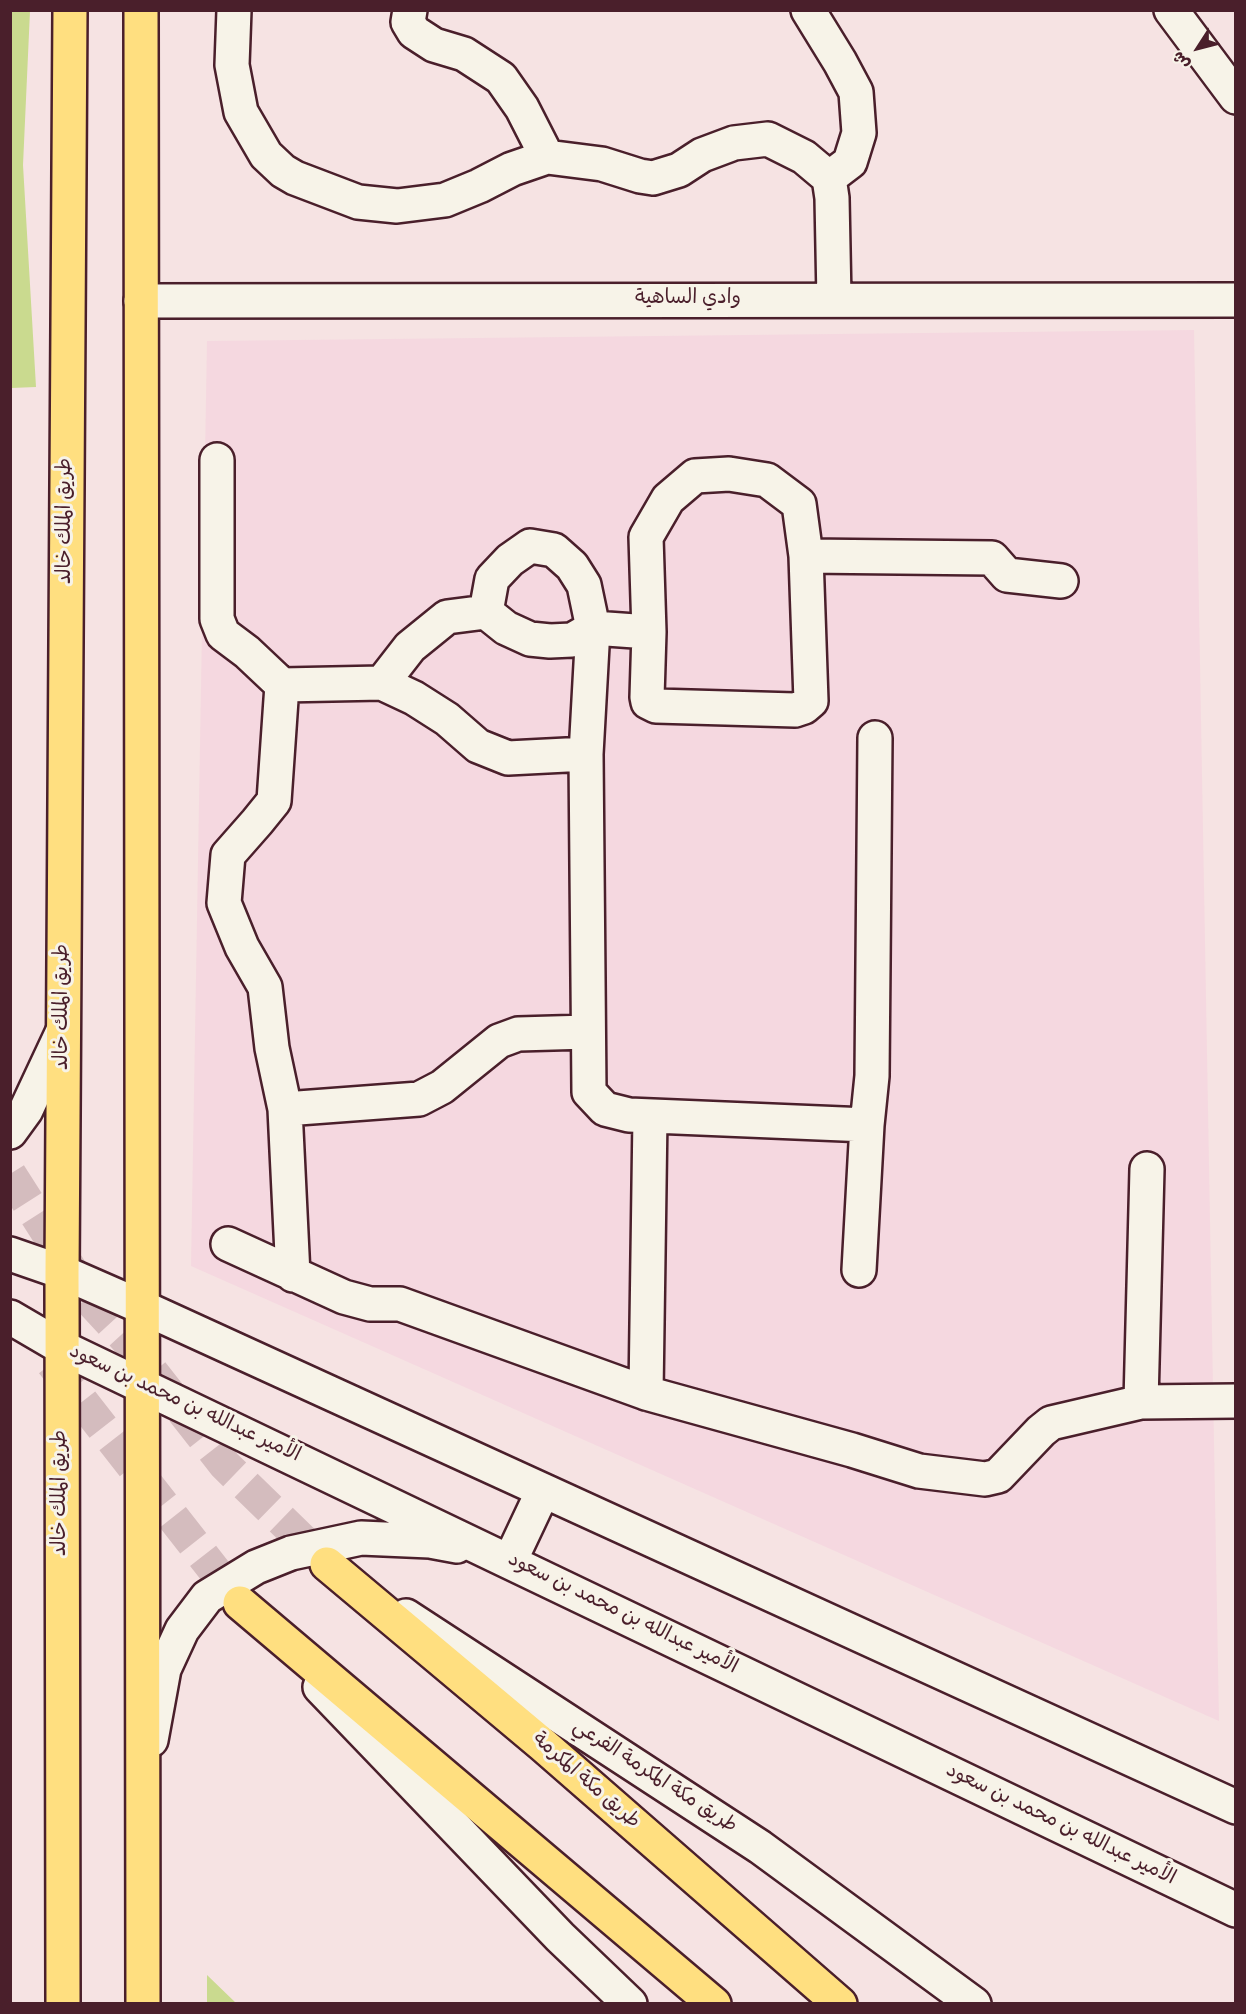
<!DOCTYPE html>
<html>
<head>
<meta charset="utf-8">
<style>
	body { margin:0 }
	#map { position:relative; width:1246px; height:2014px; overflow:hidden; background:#f6e3e3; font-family:"Gochi Hand","Playpen Sans Arabic",sans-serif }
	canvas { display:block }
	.frame { position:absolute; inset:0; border:12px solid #4a1f2b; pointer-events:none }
	.north { position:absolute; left:1168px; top:18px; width:60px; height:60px; -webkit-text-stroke:4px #f7f3e8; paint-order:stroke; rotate:234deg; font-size:16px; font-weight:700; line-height:24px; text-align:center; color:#4a1f2b }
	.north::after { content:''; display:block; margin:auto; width:21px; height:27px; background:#4a1f2b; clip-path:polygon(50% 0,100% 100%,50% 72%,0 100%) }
</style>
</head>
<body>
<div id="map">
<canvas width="1246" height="2014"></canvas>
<div class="frame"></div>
<div class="north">ش</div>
</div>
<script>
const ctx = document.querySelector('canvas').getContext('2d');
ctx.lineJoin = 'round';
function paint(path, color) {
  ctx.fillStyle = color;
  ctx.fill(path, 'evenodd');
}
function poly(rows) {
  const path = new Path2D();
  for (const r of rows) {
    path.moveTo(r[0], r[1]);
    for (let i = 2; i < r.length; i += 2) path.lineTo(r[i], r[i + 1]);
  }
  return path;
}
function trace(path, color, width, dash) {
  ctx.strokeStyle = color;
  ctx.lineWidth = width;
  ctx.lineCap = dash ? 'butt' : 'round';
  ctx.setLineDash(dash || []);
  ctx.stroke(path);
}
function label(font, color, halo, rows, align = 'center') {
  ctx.font = font + ' "Gochi Hand","Playpen Sans Arabic",sans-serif';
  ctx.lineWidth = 6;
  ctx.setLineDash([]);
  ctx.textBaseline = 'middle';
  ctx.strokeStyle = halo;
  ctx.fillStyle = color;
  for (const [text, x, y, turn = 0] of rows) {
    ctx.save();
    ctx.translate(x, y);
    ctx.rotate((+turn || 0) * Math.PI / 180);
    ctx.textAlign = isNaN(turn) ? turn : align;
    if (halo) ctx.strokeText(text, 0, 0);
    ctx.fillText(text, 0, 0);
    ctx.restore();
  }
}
paint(poly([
	[1194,330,1219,1721,191,1266,207,341]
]), '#f5d8e0');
paint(poly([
	[10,11,30,11,23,165,36,387,11,388],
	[207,1975,236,2003,207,2003]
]), '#cada8f');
trace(poly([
	[10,1174,90,1300,126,1339,225,1465,327,1564],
	[52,1363,240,1603]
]), '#d4bcbe', 33, [33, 16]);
const minor = poly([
	[234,10,232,65,241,112,266,155,283,171,295,178,358,202,397,206,445,200,479,186,512,169,547,157,602,164,640,176,653,178,679,170,702,155,734,143,768,139,804,157,829,178,832,198,834,300],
	[410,10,408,22,414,32,434,45,464,54,501,78,522,108,547,157],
	[808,10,840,62,856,92,859,133,850,162,829,178],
	[1171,10,1236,97],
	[141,301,1236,300],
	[217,460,217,619,223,634,247,652,282,685,382,683,414,698,447,719,478,746,508,758,586,754],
	[729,474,767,480,799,504,806,556,811,701,804,707,795,710,656,706,648,702,647,697,649,632,646,537,668,499,695,476,729,474],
	[806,556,992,558,1007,575,1061,581],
	[486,612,492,579,510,560,530,546,554,550,572,566,584,585,593,628,586,754,589,1092,605,1109,629,1115,867,1125,859,1270],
	[382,683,410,647,447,617,486,612,506,628,530,639,550,641,572,640,593,628,649,632],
	[282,685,274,801,257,822,228,855,224,903,242,947,265,987,272,1048,285,1109,293,1275],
	[285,1109,419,1099,442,1087,499,1041,518,1034,588,1032],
	[867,1125,872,1076,875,738],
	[10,1132,26,1110,63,1031],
	[228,1244,344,1297,370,1304,400,1304,646,1393,852,1450,919,1471,985,1479,998,1476,1041,1431,1051,1423,1141,1402,1236,1401],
	[10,1254,62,1272,142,1307,1236,1807],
	[10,1317,63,1348,1236,1910],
	[646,1393,650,1116],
	[1141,1402,1147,1169],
	[510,1561,543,1491],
	[406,1616,760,1847,974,2004],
	[320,1687,560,1937,630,2004],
	[151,1740,164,1669,182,1630,207,1597,256,1567,291,1553,361,1538,430,1541,457,1546]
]);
const major = poly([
	[141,10,143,2004],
	[63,2004,62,1272,70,10]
]);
const highway = poly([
	[327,1564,543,1745,840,2004],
	[240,1603,714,2004]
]);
trace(minor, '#4a1f2b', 38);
trace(major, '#4a1f2b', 38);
trace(highway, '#4a1f2b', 38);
trace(minor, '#f7f3e8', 33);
trace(major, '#ffdf80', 33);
trace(highway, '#ffdf80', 33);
label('20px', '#4a1f2b', '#f7f3e8', [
	["وادي الساهية",688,300],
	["طريق الملك خالد",67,521,-90],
	["طريق الملك خالد",64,1007,-90],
	["الأمير عبدالله بن محمد بن سعود",184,1405,25],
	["طريق الملك خالد",62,1493,-90],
	["الأمير عبدالله بن محمد بن سعود",622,1615,26],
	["طريق مكة المكرمة الفرعي",654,1778,33],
	["طريق مكة المكرمة",585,1782,41],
	["الأمير عبدالله بن محمد بن سعود",1060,1826,26]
]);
</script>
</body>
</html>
